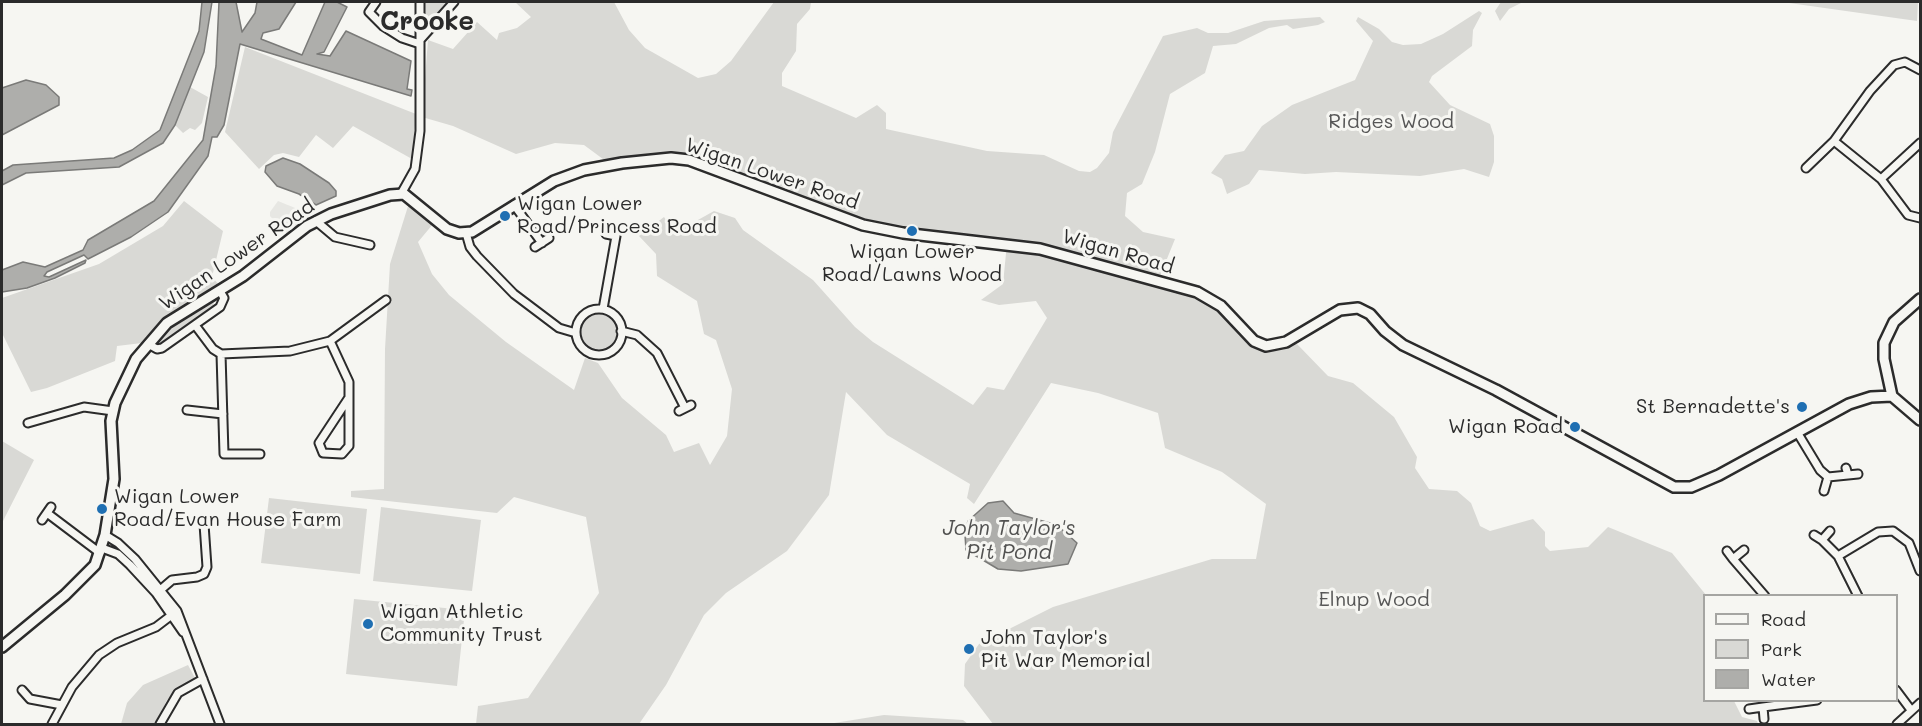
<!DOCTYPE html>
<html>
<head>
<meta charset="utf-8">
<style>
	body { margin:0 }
	#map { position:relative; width:1922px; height:726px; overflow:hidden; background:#f6f6f2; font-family:Mali,sans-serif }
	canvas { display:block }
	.frame { position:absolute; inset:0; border:3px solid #2b2b2b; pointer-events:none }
	.legend { position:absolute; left:1703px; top:594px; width:195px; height:108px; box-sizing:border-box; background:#f6f6f2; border:2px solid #a5a5a2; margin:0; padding:8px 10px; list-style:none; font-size:18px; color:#2b2b2b }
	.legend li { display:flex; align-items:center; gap:12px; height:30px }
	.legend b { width:30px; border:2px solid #a5a5a2 }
</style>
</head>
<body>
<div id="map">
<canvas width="1922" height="726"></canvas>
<div class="frame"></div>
<ul class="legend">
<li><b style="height:8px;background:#f6f6f2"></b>Road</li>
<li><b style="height:16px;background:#d9d9d5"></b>Park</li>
<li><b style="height:16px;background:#aeaeab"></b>Water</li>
</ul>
</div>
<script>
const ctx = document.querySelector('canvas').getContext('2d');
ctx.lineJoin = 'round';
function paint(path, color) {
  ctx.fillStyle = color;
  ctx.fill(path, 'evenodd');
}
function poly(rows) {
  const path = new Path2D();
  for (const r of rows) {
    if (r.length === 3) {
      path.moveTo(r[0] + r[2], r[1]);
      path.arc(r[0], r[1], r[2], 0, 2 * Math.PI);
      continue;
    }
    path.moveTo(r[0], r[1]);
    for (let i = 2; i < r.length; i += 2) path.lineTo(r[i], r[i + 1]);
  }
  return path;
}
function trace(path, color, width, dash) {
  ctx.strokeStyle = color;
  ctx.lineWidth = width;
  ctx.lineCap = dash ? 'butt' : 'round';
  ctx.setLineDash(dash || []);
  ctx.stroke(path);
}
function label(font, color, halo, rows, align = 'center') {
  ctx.font = font + ' Mali,sans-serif';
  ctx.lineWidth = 6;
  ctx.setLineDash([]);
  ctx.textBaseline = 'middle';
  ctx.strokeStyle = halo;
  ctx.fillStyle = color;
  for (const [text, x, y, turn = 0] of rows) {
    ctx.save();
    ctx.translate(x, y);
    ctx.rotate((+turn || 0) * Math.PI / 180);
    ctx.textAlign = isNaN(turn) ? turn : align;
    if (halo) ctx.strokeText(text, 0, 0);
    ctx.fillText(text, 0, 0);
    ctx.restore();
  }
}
paint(poly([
	[278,201,300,210,309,218,288,236,270,216,270,212]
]), '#e7e7e3');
paint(poly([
	[425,2,451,2,424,32],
	[515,2,614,2,629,30,645,48,698,78,716,74,731,61,774,2,811,2,810,9,797,24,796,51,782,73,782,86,856,118,877,105,886,113,886,129,987,151,1044,155,1079,171,1090,172,1097,168,1109,153,1113,132,1163,36,1197,28,1208,33,1228,33,1264,21,1320,17,1325,22,1318,25,1293,29,1287,25,1269,28,1236,44,1213,46,1205,73,1170,94,1155,152,1142,184,1127,193,1125,216,1143,232,1175,239,1156,286,1196,295,1216,304,1252,344,1264,352,1283,350,1296,343,1328,376,1353,383,1394,417,1417,457,1415,468,1429,489,1457,491,1471,503,1480,526,1490,531,1533,519,1545,532,1545,546,1550,551,1588,547,1608,527,1672,553,1706,595,1704,700,1734,701,1742,717,1757,721,1758,724,993,724,964,686,965,664,979,644,1053,607,1212,559,1256,559,1266,504,1222,472,1165,448,1158,413,1098,393,1051,383,974,504,967,498,970,484,887,435,846,392,829,495,787,551,726,593,704,615,666,685,639,724,476,724,478,706,528,698,599,593,586,517,514,497,497,513,351,497,351,491,384,489,385,349,390,264,409,203,433,224,418,242,432,274,449,295,506,342,574,390,585,358,598,363,622,398,666,435,674,452,699,443,710,465,727,436,732,389,716,340,704,334,697,301,657,276,656,254,639,236,664,217,673,230,680,230,714,211,735,218,743,230,813,280,855,327,873,342,973,405,987,387,1004,390,1047,318,1036,301,999,305,981,300,1003,284,1007,243,882,227,679,156,607,162,584,145,555,143,516,154,453,126,422,117,428,40,453,49,477,22,497,40,499,33,517,28,531,17],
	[1501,2,1523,2,1509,9,1500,21,1495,11],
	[1782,2,1918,2,1917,21],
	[1479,11,1482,13,1473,30,1472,46,1432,76,1429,82,1450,105,1490,124,1494,136,1494,162,1489,177,1464,169,1420,176,1336,172,1305,174,1259,170,1249,184,1227,194,1222,179,1211,173,1225,155,1244,151,1262,126,1292,105,1355,80,1373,41,1356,21,1358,17,1379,29,1392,42,1403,45,1421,44,1443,34],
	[245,47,416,114,412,159,353,126,333,148,316,135,299,157,283,153,274,155,259,169,225,132],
	[190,87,208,97,202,123,195,130,190,128,183,133,175,125],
	[184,201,223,231,212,277,220,286,162,321,142,343,117,346,115,361,47,388,31,392,2,333,2,298,99,264,163,226],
	[214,302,212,309,164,344,156,344,171,328],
	[600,332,19],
	[2,441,34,460,2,523],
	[269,498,367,509,360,574,261,563],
	[381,507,481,520,472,591,373,581],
	[354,599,465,610,457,686,346,674],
	[188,665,195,678,167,700,155,724,121,724,127,703,143,685],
	[884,715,963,720,968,724,828,724]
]), '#d9d9d5');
const water = poly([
	[202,2,212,2,204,52,175,125,163,143,119,167,26,173,2,185,2,171,13,165,114,158,132,150,160,130,199,31,202,2],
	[219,2,236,2,242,32,255,13,257,2,296,2,279,29,263,33,261,39,302,55,325,2,337,2,347,7,324,52,317,54,330,56,346,31,411,61,407,89,412,90,411,96,240,44,224,125,217,137,212,137,208,156,168,212,131,237,88,259,84,255,47,272,44,276,49,277,86,260,85,263,55,278,27,288,2,292,2,270,23,262,45,267,83,250,88,240,154,201,203,140,216,66,219,2],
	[26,80,46,85,59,97,59,105,2,135,2,88,26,80],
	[283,158,300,164,329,183,336,191,336,196,316,205,299,194,277,186,265,172,266,166,283,158],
	[1003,501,1014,513,1057,525,1077,543,1068,564,1021,571,998,569,966,550,965,535,968,521,988,503,1003,501]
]);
paint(water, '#aeaeab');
trace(water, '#7a7a78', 1.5);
const street = poly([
	[376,2,369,12,383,26,402,38,420,44],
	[420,40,454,2],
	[1834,141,1881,179],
	[1920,143,1881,179,1908,215,1920,218],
	[1806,168,1834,141,1870,91,1894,65,1905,62,1920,70],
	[401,194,415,169,420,131,420,2],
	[514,205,542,243],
	[316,221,335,237,370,245],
	[466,233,470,247,477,256,514,294,559,328,576,333],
	[535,247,549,238],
	[603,309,616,236,606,234],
	[599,332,23],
	[195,325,213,349,221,354,290,351,330,341,386,300],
	[621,331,637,335,657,353,685,408],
	[330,341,349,382,349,446,342,454,323,453,319,443,348,399],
	[148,344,157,349,162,348,220,307,224,298,220,291],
	[221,354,224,454,260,454],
	[187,410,223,414],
	[679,411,691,405],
	[28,423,84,407,113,411],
	[1797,432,1820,470,1828,477],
	[1846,468,1848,475,1858,474],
	[1824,491,1828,477,1848,475],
	[47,513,100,553],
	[42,520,51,507],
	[105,535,118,543,135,559,177,611,220,724],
	[1814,535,1822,540,1830,531],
	[1822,540,1838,556,1858,596],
	[102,548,118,554,130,565,156,593,183,632],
	[1727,551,1733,559,1744,550],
	[1838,556,1878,532,1893,531,1909,543,1920,571],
	[1733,559,1765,596],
	[158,592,172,580,197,577,204,574,207,567,204,524],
	[22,690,30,699,62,705],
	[1896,690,1911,710],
	[1763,707,1817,700],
	[1749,709,1763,707,1764,719],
	[52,724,72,687,99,655,117,643,156,627,177,611],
	[160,724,178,693,203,679],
	[1897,724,1920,703]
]);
const secondary = poly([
	[1892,396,1884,359,1884,343,1894,322,1920,299],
	[1892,396,1920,420],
	[2,647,65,595,95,565,105,535,114,479,111,421,115,403,136,359,167,323,243,276,307,226,331,214,390,195,404,194,447,229,459,233,472,232,554,181,584,170,622,163,671,158,689,160,863,225,903,233,1040,249,1197,292,1221,306,1254,341,1266,346,1286,342,1340,310,1358,308,1370,314,1385,331,1403,345,1496,390,1674,487,1691,487,1719,475,1849,404,1871,397,1892,396]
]);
trace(street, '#2b2b2b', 11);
trace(secondary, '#2b2b2b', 14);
trace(street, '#f6f6f2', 7);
trace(secondary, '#f6f6f2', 9);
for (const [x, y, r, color] of [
	[505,216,6,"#1f6fb2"],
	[912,231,6,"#1f6fb2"],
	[1802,407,6,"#1f6fb2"],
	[1575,427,6,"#1f6fb2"],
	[102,509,6,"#1f6fb2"],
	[368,624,6,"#1f6fb2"],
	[969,649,6,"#1f6fb2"]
]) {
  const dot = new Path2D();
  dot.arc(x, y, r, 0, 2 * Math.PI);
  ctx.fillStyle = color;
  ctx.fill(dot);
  trace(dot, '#f6f6f2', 2);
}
label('20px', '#565656', '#f6f6f2', [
	["Ridges Wood",1391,122],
	["Elnup Wood",1374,600]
]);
label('20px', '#2b2b2b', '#f6f6f2', [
	["Wigan Lower Road",772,174,19],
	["Wigan Road",1118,252,16],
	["Wigan Lower Road",237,255,-34]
]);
label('20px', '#2b2b2b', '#f6f6f2', [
	["Wigan Lower",517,204],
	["Road/Princess Road",517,227],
	["Wigan Lower",912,252,"center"],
	["Road/Lawns Wood",912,275,"center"],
	["St Bernadette's",1790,407,"right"],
	["Wigan Road",1563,427,"right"],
	["Wigan Lower",114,497],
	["Road/Evan House Farm",114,520],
	["Wigan Athletic",380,612],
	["Community Trust",380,635],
	["John Taylor's",981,638],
	["Pit War Memorial",981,661]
], 'left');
label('italic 21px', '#525251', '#f6f6f2', [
	["John Taylor's",1009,529],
	["Pit Pond",1009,553]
]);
label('bold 26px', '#2b2b2b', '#f6f6f2', [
	["Crooke",427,22]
]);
</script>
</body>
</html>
